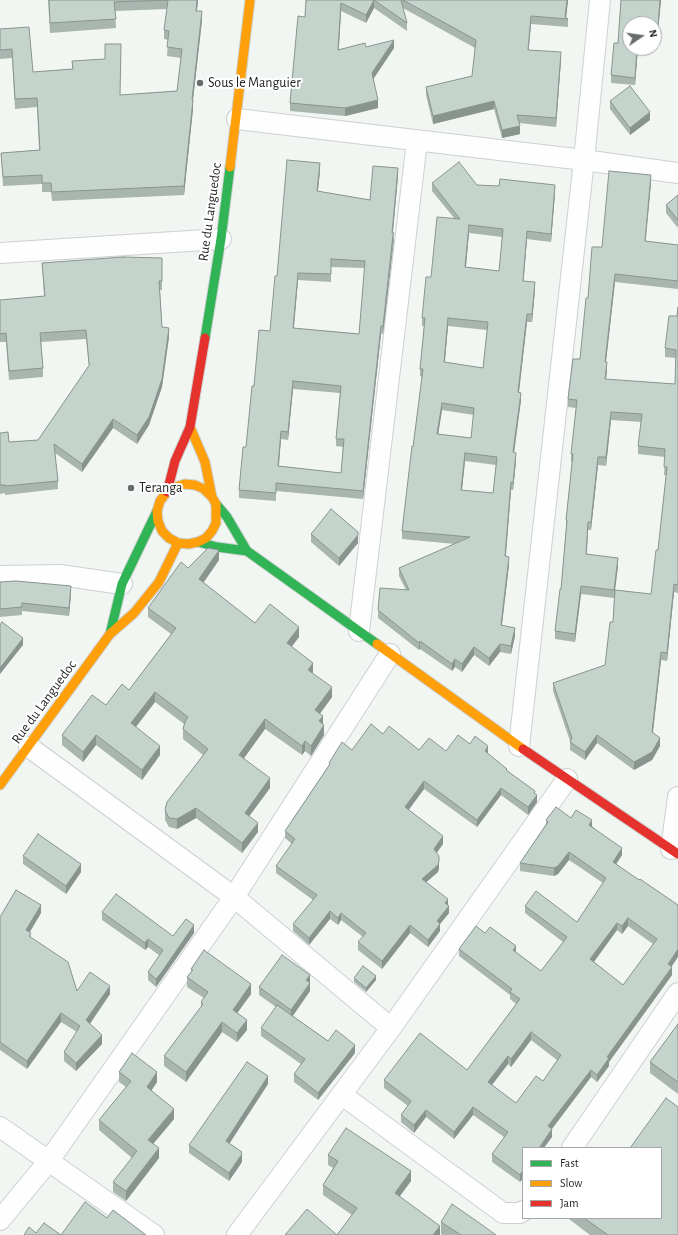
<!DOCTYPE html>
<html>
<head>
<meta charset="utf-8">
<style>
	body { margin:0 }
	#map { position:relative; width:678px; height:1235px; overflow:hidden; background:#f1f6f3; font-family:"Alegreya Sans",sans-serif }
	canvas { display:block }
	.legend { position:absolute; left:522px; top:1147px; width:140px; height:72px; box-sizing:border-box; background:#fff; border:1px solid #a5a7a6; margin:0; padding:5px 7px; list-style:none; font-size:12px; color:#1f2220 }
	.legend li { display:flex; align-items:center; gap:8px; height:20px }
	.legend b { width:20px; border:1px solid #a5a7a6 }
	.north { position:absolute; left:622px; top:16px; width:40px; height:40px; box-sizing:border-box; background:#fff; border:1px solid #a5a7a6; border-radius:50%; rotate:77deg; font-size:11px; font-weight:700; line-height:16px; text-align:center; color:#1f2220 }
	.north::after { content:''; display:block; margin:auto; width:14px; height:18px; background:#686c6a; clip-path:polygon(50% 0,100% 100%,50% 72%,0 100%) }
</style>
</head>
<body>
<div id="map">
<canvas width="678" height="1235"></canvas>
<ul class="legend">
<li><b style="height:5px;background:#30b455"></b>Fast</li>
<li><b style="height:5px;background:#ff9f0a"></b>Slow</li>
<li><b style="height:5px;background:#e5322d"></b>Jam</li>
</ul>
<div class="north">N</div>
</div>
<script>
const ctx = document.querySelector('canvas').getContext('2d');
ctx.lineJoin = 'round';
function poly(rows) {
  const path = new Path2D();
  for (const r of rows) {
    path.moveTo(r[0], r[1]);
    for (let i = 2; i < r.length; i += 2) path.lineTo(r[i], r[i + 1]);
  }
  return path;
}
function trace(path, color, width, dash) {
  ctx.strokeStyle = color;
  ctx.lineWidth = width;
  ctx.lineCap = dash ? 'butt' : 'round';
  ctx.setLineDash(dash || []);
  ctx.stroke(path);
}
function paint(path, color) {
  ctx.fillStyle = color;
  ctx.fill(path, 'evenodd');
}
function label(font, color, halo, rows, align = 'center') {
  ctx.font = font + ' "Alegreya Sans",sans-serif';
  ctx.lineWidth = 4;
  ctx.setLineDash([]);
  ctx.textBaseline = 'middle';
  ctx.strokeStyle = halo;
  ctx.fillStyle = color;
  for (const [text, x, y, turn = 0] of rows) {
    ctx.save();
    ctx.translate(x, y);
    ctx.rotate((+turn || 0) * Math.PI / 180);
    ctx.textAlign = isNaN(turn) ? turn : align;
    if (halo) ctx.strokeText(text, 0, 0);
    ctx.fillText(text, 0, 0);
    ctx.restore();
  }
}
const street = poly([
	[237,119,584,160,678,173],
	[0,253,221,239],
	[0,576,60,575,122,584],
	[359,631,417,141],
	[519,746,584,160,600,0],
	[29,747,234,897,391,1028],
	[671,849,678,797],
	[342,1095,503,1213,520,1213,523,1211],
	[0,1127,154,1235],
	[572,1148,678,993],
	[0,1220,48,1162,234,897,390,654],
	[237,1235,391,1028,567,779]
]);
const fast = poly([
	[205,338,221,239,230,167],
	[216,504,227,517,247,551,377,644],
	[198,542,217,547,247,551],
	[110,634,122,584,157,511]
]);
const slow = poly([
	[230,167,250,0],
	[190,427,205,462,212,497,216,504,216,523,212,531,206,538,198,542,188,544,178,543,169,538,162,531,158,521,157,511,160,501,167,492,175,487,185,484,195,485,204,489,212,497],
	[377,644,523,749],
	[0,785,110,634,134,613,159,582,178,543]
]);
const jam = poly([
	[167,492,175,461,190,427,205,338],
	[523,749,678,854]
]);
trace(street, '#cdd1cf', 22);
trace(fast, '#cdd1cf', 11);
trace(slow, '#cdd1cf', 11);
trace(jam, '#cdd1cf', 11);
trace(street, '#fdfefd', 20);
trace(fast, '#30b455', 9);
trace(slow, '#ff9f0a', 9);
trace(jam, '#e5322d', 9);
paint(poly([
	[48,0,198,0,197,11,202,20,193,100,193,109,184,195,52,201,51,192,42,192,42,184,3,186,1,153,39,150,37,107,15,109,12,58,0,59,0,29,33,72,72,69,72,61,120,95,177,91,181,58,167,56,168,40,164,39,164,30,167,9,115,11,116,28,50,33],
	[306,0,568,0,566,18,568,19,568,27,531,24,528,50,561,60,556,127,519,123,520,134,502,138,494,109,433,124,426,95,426,87,472,76,475,48,403,8,407,23,407,31,374,8,366,23,341,11,339,49,366,47,394,48,373,79,378,108,345,116,290,111,290,103,305,17],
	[621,0,661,0,658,32,654,32,654,24,630,24,630,48,638,48,635,85,611,83,611,75,618,43],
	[610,101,650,120,630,135,610,109],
	[320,171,318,191,370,200,398,176,393,233,393,243,383,334,381,334,363,499,276,491,276,501,239,498,239,490,246,447,254,386,270,331,277,276],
	[331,267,365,268,359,334,294,328,298,280,331,282],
	[293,389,340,393,336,439,336,446,343,447,341,473,279,466,281,439,288,440],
	[432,183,477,185,555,193,551,242,527,239,523,281,535,290,532,322,527,322,519,392,521,400,514,453,516,461,513,490,511,490,506,556,509,565,502,625,515,636,511,654,500,652,489,666,474,655,462,672,455,667,452,671,420,649,419,650,378,618,378,610,406,590,399,576,399,568,455,544,402,539,402,531,422,377,420,376,420,369,424,326,422,326,422,318,431,277,454,218,432,191],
	[469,233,502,237,499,271,466,267],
	[448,326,487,330,483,368,445,362],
	[442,410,474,415,471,438,438,434],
	[465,461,496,465,493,493,462,490],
	[651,183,645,241,678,245,678,289,615,282,606,362,607,370,606,380,675,384,676,358,665,357,665,348,677,316,678,307,678,593,674,592,667,661,661,660,653,732,660,746,652,760,634,770,597,743,585,760,570,750,570,741,553,691,553,683,605,665,613,622,614,598,581,594,575,642,555,639,555,631,561,589,566,528,566,520,572,462,571,462,571,454,576,408,568,407,568,399,580,359,588,298,602,247],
	[611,420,641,422,638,446,638,454,665,457,664,475,666,475,658,550,651,594,615,590,618,566,587,554,588,530,591,530,598,465,606,466],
	[678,195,678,228,666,213,666,205],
	[162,258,162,290,160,290,162,327,169,337,162,387,149,425,137,444,113,428,82,472,55,453,58,481,58,489,5,495,5,493,0,494,0,433,9,442,38,440,89,366,86,339,41,342,43,368,43,377,9,380,6,342,0,342,0,300,44,296,42,263],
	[311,534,358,540,358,543,339,566,311,542],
	[219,560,203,583,255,623,299,637,291,647,332,697,320,714,323,724,324,735,311,756,305,751,302,755,265,729,244,758,270,788,249,816,258,832,242,853,196,818,177,829,169,827,165,820,165,810,203,755,183,739,183,729,184,724,155,702,136,727,160,755,142,780,96,745,83,762,62,745,62,735,129,690,171,634,148,617,148,608,188,568],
	[0,582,71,594,69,616,22,611,22,615,0,617],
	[383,734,419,750,446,751,470,744,488,754,507,771,535,794,537,802,528,815,501,795,477,827,424,789,408,810,443,844,437,853,439,868,438,872,426,882,448,905,449,913,440,924,440,931,428,947,410,933,382,969,358,950,358,942,363,937,341,920,338,925,330,919,309,945,293,931,293,924,313,900,276,873,276,866,292,844,285,838,285,831,329,765,329,763,352,750],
	[571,818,592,826,622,855,616,864,639,880,672,967,672,975,609,1062,609,1066,597,1082,591,1077,552,1129,552,1137,523,1148,523,1178,520,1182,492,1162,492,1154,504,1137,473,1115,454,1139,426,1117,414,1133,401,1122,401,1115,408,1106,384,1088,384,1080,467,1070,516,1004,510,999,510,995,459,956,459,949,485,933,516,952,541,971,563,942,525,913,525,906,577,922,603,883,569,860,558,874,554,876,520,871,520,863,546,824,546,820],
	[628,926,653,944,623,985,594,962,617,930,622,934],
	[531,1040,557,1060,543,1081,516,1103,492,1085,508,1064,511,1067],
	[23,856,81,872,66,894,23,864],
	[102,912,173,936,194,933,161,980,156,987,148,980,148,972,160,956,148,947,145,950,102,920],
	[41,913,30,932,31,937,77,991,110,994,90,1024,102,1044,76,1071,64,1061,64,1052,77,1032,61,1022,27,1069,0,1050,0,917],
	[191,969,251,994,237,1013,247,1030,237,1042,222,1032,186,1082,164,1066,164,1056,201,1007,201,1002,204,998,187,987,187,977,191,972],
	[354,978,376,980,366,992,354,982],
	[310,983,310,991,293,1016,328,1041,355,1053,318,1100,294,1082,294,1074,301,1064,261,1036,261,1028,276,1007,259,995,259,987],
	[678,1024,678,1094,650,1073,650,1062],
	[119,1072,157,1082,151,1091,174,1119,153,1144,159,1158,126,1201,113,1192,113,1182,132,1158,99,1130,99,1120,126,1087,119,1082],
	[268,1084,229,1143,242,1154,242,1162,229,1181,189,1153,189,1145],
	[328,1155,411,1181,399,1196,440,1235,337,1235,352,1215,323,1195,323,1185,333,1168,328,1165],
	[569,1218,661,1218,678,1235,590,1235,569,1219],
	[441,1222,496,1235,442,1235,441,1234]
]), '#a9b6af');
paint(poly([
	[197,0,198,0,196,20,196,11],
	[374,0,374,8,366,23,366,15],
	[567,0,568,0,566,19,565,19],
	[660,0,661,0,658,32,658,25],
	[341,3,341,11,338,58,338,50],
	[202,11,202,20,192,109,192,100],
	[531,16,531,24,528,58,528,50],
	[394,40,394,48,372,81,372,73],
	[637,48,638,48,635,85,635,78],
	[561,52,561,60,556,127,556,118],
	[193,100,193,109,184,195,184,186],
	[378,100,378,108,345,116,345,108],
	[494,101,494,109,433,124,433,116],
	[650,112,650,120,630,135,630,128],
	[520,126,520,134,502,138,502,130],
	[320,163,320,171,317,198,317,191],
	[398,168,398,176,392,240,392,233],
	[651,175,651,183,645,249,645,241],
	[555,185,555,193,551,242,551,234],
	[469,225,469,233,465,275,465,267],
	[527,231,527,239,523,289,523,281],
	[394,233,394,240,383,334,383,326],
	[298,273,298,280,293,335,293,328],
	[615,274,615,282,605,370,605,362],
	[535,282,535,290,532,322,532,314],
	[527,314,527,322,518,400,518,392],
	[448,318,448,326,444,370,444,362],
	[381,326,381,334,363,499,363,491],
	[169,328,169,337,162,387,149,425,137,444,137,435],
	[607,362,607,370,605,388,605,379],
	[293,381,293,389,288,440,288,432],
	[521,393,521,400,513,460,513,452],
	[442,403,442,410,437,442,437,434],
	[611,412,611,420,606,466,606,457],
	[113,419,113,428,82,472,82,464],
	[281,431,281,439,278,473,278,466],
	[465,453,465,461,461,498,461,490],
	[516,453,516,461,513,490,513,483],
	[598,457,598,465,591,530,591,522],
	[511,482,511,490,505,564,505,556],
	[588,522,588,530,586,562,586,554],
	[358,532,358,543,339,566,339,558],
	[219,550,219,560,199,589,199,579],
	[509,557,509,565,501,632,501,625],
	[618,558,618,566,614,598,614,590],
	[674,584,674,592,667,661,667,653],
	[71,586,71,594,69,616,69,608],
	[581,586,581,594,575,642,575,634],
	[299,627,299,637,287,653,287,643],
	[515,628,515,636,511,654,511,646],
	[23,638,23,645,0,674,0,668],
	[420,641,420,649,419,650,419,643],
	[500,644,500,652,489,666,489,658],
	[474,647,474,655,462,672,462,664],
	[661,652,661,660,652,740,652,732],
	[455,659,455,667,452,671,452,664],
	[313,663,313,673,308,670],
	[332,687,332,697,315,720,315,710],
	[155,692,155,702,131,733,131,723],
	[323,716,323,726,319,721],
	[265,719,265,729,239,765,239,755],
	[324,725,324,735,311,756,311,746],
	[96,735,96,745,83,762,83,752],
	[597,735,597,743,585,760,585,752],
	[660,738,660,746,652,760,634,770,634,762],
	[305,741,305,751,302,755,302,746],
	[160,746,160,755,142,780,142,770],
	[488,746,488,754,485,759,485,751],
	[270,778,270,788,245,822,245,813],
	[424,781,424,789,405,815,405,807],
	[501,788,501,795,477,827,477,820],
	[535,791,535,797,537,795,537,802,528,815,528,807],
	[196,808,196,818,177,829,177,819],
	[592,820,592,828,589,825],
	[258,823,258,832,242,853,242,843],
	[443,836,443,844,434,856,434,849],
	[622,848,622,855,613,869,613,862],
	[569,852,569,860,558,874,554,876,554,868],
	[439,861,439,868,438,872,422,886,422,879],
	[81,864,81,872,66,894,66,886],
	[448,899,448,907,445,903],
	[41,905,41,913,26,938,26,930],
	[449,906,449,913,440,924,440,931,428,947,428,940,437,921],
	[330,911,330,919,309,945,309,938],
	[341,913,341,920,338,925,338,918],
	[628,918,628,926,622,934,622,926],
	[617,923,617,930,590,967,590,959],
	[194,925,194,933,161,980,156,987,156,979],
	[410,925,410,933,382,969,382,961],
	[148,939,148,947,145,950,145,943],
	[516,946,516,954,513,950],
	[678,949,678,957,668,972,668,964],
	[672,967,672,975,609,1062,609,1066,597,1082,597,1075,607,1057],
	[310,975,310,983,306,980],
	[376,976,376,980,366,992,366,988],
	[310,983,310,991,291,1018,291,1010],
	[251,984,251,994,233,1019,233,1010],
	[110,986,110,994,86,1029,86,1020],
	[61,1013,61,1022,27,1069,27,1061],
	[247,1020,247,1030,237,1042,237,1033],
	[222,1022,222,1032,186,1082,186,1072],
	[531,1032,531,1040,511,1067,511,1059],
	[102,1035,102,1044,76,1071,76,1063],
	[355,1045,355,1053,318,1100,318,1093],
	[508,1056,508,1064,488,1090,488,1082],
	[591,1070,591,1077,548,1134,548,1126],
	[157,1072,157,1082,147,1097,147,1087],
	[268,1076,268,1084,226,1149,226,1141],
	[473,1107,473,1115,454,1139,454,1132],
	[174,1109,174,1119,148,1150,148,1140],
	[426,1110,426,1117,414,1133,414,1125],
	[552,1129,552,1137,544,1148,539,1148],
	[159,1148,159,1158,126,1201,126,1191],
	[242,1152,242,1162,229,1181,229,1173],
	[523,1170,523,1178,520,1182,520,1175],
	[411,1171,411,1181,395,1203,395,1193],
	[440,1226,440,1235,433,1235]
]), '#89948f');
const building = poly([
	[49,0,197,0,196,11,202,11,192,100,193,100,184,186,52,192,51,183,42,183,42,175,3,177,1,153,40,150,37,98,15,99,12,49,0,50,0,29,29,27,33,72,73,69,72,61,105,59,105,44,121,44,120,95,177,91,182,49,167,47,169,31,164,30,168,0,114,2,116,19,50,23,49,0],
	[306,0,374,0,366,15,341,3,338,50,365,43,366,47,394,40,372,73,378,100,345,108,290,103,298,16,305,17,306,0],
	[374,0,401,0,407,23,374,0],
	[403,0,567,0,565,17,568,19,531,16,528,50,561,52,556,118,517,115,520,126,502,130,494,101,433,116,426,87,472,76,476,40,403,0],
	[621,0,660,0,658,25,640,23,640,24,630,24,630,48,637,48,635,78,611,75,614,43,618,43,621,0],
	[630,86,650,112,630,128,610,101,630,86],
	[287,160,320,163,317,191,370,200,373,166,398,168,392,233,394,233,393,235,383,326,381,326,363,491,276,483,276,493,239,490,243,447,246,447,252,386,254,386,259,330,270,331,275,276,277,276,287,160],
	[331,259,365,261,359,334,293,328,298,273,331,274,331,259],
	[293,381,341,386,336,439,344,439,341,473,278,466,281,431,288,432,293,381],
	[459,162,477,185,499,186,500,179,555,185,551,234,527,231,523,281,535,282,532,314,527,314,518,392,521,393,513,452,516,453,513,483,511,482,505,556,509,557,501,625,515,628,511,646,500,644,489,658,474,647,462,664,455,659,452,664,420,641,419,643,378,610,380,588,409,590,399,568,470,537,402,531,412,446,413,447,423,369,420,369,425,318,422,318,426,277,431,277,437,217,460,219,432,183,459,162],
	[469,225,503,229,499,271,465,267,469,225],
	[448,318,488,322,483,368,444,362,448,318],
	[442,403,474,408,471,438,437,434,442,403],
	[465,453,497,457,493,493,461,490,465,453],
	[609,171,651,175,645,241,678,245,678,281,615,274,605,362,607,362,605,379,675,384,676,350,665,348,669,316,677,316,678,307,678,585,674,584,667,653,661,652,652,732,660,738,652,752,634,762,597,735,585,752,570,742,572,738,553,683,605,665,610,622,613,622,615,590,651,594,656,550,658,550,667,467,664,467,665,449,638,446,642,414,611,412,606,457,598,457,591,522,588,522,586,554,618,558,614,590,581,586,575,634,555,631,560,589,561,589,567,520,566,520,573,454,571,454,577,400,568,399,573,359,580,359,586,298,588,298,592,247,602,247,609,171],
	[678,195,678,220,666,205,678,195],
	[123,257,162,258,162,281,159,281,162,327,169,328,162,379,149,417,137,435,113,419,82,464,54,444,58,481,5,486,5,485,0,485,0,433,8,432,9,442,38,440,90,364,89,364,86,330,40,333,43,368,9,371,6,333,0,334,0,300,45,296,42,263,123,257],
	[331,509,358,532,358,535,339,558,311,534,331,509],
	[208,548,219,550,199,579,255,623,270,604,299,627,287,643,313,663,308,670,332,687,315,710,323,716,319,721,324,725,311,746,305,741,302,746,265,719,239,755,270,778,245,813,258,823,242,843,196,808,177,819,169,818,165,810,167,802,208,749,183,729,185,722,188,717,155,692,131,723,160,746,142,770,96,735,83,752,62,735,92,695,106,705,122,684,129,690,176,628,148,608,181,562,188,568,208,548],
	[16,581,71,586,69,608,22,603,22,607,0,609,0,582,16,581],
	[2,622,23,638,0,668,0,625,2,622],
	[371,724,383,734,389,726,419,750,429,738,446,751,458,735,470,744,475,736,488,746,485,751,507,769,506,770,535,791,534,793,537,795,528,807,501,788,477,820,424,781,405,807,443,836,434,849,439,856,439,861,438,865,422,879,448,899,445,903,449,906,437,921,440,924,428,940,410,925,382,961,358,942,366,933,341,913,338,918,330,911,309,938,293,924,317,895,276,866,295,839,285,831,330,764,329,763,342,742,352,750,371,724],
	[556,807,571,818,576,810,592,820,589,825,622,848,613,862,639,880,640,879,678,905,678,949,668,964,672,967,607,1057,609,1058,597,1075,591,1070,548,1126,552,1129,539,1148,523,1148,523,1170,520,1175,492,1154,508,1132,473,1107,454,1132,426,1110,414,1125,401,1115,411,1101,410,1100,384,1080,420,1033,467,1070,520,999,510,992,512,989,459,949,476,926,485,933,490,927,516,946,513,950,541,971,567,937,525,906,536,891,577,922,606,878,569,852,558,866,554,868,520,863,548,822,546,820,556,807],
	[628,918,657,939,623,985,590,959,617,923,622,926,628,918],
	[531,1032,561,1055,543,1081,536,1076,516,1103,488,1082,508,1056,511,1059,531,1032],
	[38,834,81,864,66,886,23,856,38,834],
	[16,890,41,905,26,930,31,933,29,936,68,962,77,991,90,972,110,986,86,1020,102,1035,76,1063,64,1052,80,1026,61,1013,27,1061,0,1042,0,917,16,890],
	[116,894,173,936,186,919,194,925,161,973,156,979,148,972,163,950,148,939,145,943,102,912,116,894],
	[204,950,251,984,233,1010,247,1020,237,1033,222,1022,186,1072,164,1056,203,1004,201,1002,208,992,187,977,193,970,191,969,204,950],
	[282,955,310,975,306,980,310,983,291,1010,259,987,282,955],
	[363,966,376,976,366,988,354,978,363,966],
	[277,1005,328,1041,336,1030,355,1045,318,1093,294,1074,305,1059,261,1028,277,1005],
	[678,1024,678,1082,650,1062,678,1024],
	[132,1053,157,1072,147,1087,174,1109,148,1140,159,1148,126,1191,113,1182,137,1151,99,1120,131,1081,119,1072,132,1053],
	[247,1062,268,1076,226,1141,242,1152,241,1153,242,1154,229,1173,189,1145,247,1062],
	[666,1098,678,1107,678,1235,608,1235,584,1218,661,1218,661,1148,630,1148,666,1098],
	[346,1128,411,1171,395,1193,440,1226,433,1235,285,1235,307,1209,337,1235,357,1208,323,1185,338,1161,328,1155,346,1128],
	[85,1202,107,1218,113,1210,146,1235,61,1235,85,1202],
	[452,1204,478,1222,496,1235,461,1235,441,1222,452,1204],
	[44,1223,61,1235,24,1235,29,1227,36,1233,44,1223]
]);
paint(building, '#c4d4cc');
trace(building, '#89948f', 1);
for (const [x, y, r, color] of [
	[200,83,4,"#686c6a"],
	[131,488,4,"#686c6a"]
]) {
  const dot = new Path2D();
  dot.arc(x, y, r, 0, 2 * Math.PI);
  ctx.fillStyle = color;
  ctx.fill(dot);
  trace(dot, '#fff', 1.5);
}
label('14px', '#1f2220', '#fff', [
	["Sous le Manguier",208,83],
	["Teranga",139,488]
], 'left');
label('14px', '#1f2220', '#fff', [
	["Rue du Languedoc",210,212,-82],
	["Rue du Languedoc",44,702,-54]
]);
</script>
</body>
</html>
